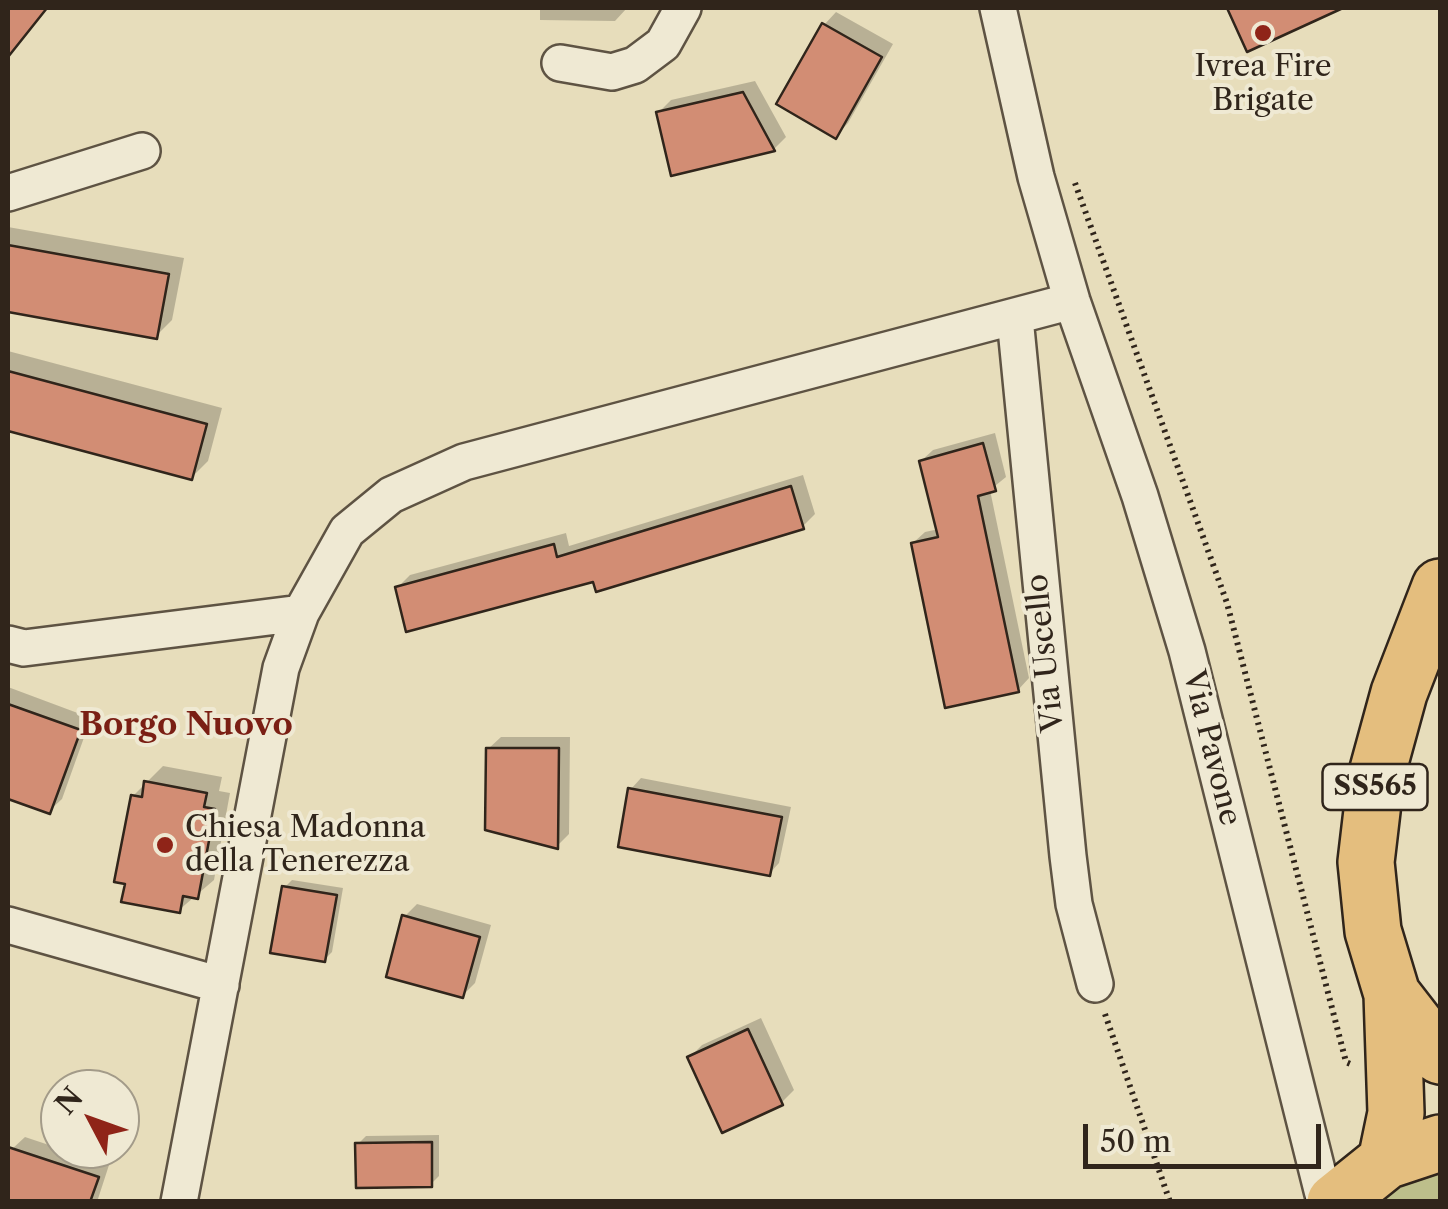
<!DOCTYPE html>
<html>
<head>
<meta charset="utf-8">
<style>
	body { margin:0 }
	#map { position:relative; width:1448px; height:1209px; overflow:hidden; background:#e7ddbb; font-family:"Libre Caslon Text",serif }
	canvas { display:block }
	.frame { position:absolute; inset:0; border:10px solid #30251b; pointer-events:none }
	.north { position:absolute; left:40px; top:1069px; width:100px; height:100px; box-sizing:border-box; background:#efe9d3; border:2px solid #a39b89; border-radius:50%; rotate:311deg; font-size:28px; font-weight:700; line-height:40px; text-align:center; color:#30251b }
	.north::after { content:''; display:block; margin:auto; width:35px; height:45px; background:#8f2418; clip-path:polygon(50% 0,100% 100%,50% 72%,0 100%) }
	.scale { position:absolute; left:1083px; top:1124px; width:238px; height:45px; box-sizing:border-box; border:5px solid #30251b; border-top:0; padding-left:12px; font-size:30px; line-height:35px; white-space:nowrap; color:#30251b; -webkit-text-stroke:8px #efe9d3; paint-order:stroke }
</style>
</head>
<body>
<div id="map">
<canvas width="1448" height="1209"></canvas>
<div class="frame"></div>
<div class="north">N</div>
<div class="scale">50 m</div>
</div>
<script>
const ctx = document.querySelector('canvas').getContext('2d');
ctx.lineJoin = 'round';
function paint(path, color) {
  ctx.fillStyle = color;
  ctx.fill(path, 'evenodd');
}
function poly(rows) {
  const path = new Path2D();
  for (const r of rows) {
    path.moveTo(r[0], r[1]);
    for (let i = 2; i < r.length; i += 2) path.lineTo(r[i], r[i + 1]);
  }
  return path;
}
function trace(path, color, width, dash) {
  ctx.strokeStyle = color;
  ctx.lineWidth = width;
  ctx.lineCap = dash ? 'butt' : 'round';
  ctx.setLineDash(dash || []);
  ctx.stroke(path);
}
function label(font, color, halo, rows, align = 'center') {
  ctx.font = font + ' "Libre Caslon Text",serif';
  ctx.lineWidth = 8;
  ctx.setLineDash([]);
  ctx.textBaseline = 'middle';
  ctx.strokeStyle = halo;
  ctx.fillStyle = color;
  for (const [text, x, y, turn = 0] of rows) {
    ctx.save();
    ctx.translate(x, y);
    ctx.rotate((+turn || 0) * Math.PI / 180);
    ctx.textAlign = isNaN(turn) ? turn : align;
    if (halo) ctx.strokeText(text, 0, 0);
    ctx.fillText(text, 0, 0);
    ctx.restore();
  }
}
paint(poly([
	[1440,1173,1440,1201,1376,1202,1414,1180]
]), '#bdbf8b');
paint(poly([
	[540,8,627,8,615,21,540,20],
	[1230,8,1333,8,1248,49],
	[836,12,893,44,848,123,836,136,824,25],
	[755,81,786,137,774,149,658,113,671,100],
	[8,227,184,258,172,320,156,336,8,310],
	[8,351,222,408,208,461,191,478,8,428],
	[995,433,1006,477,990,490,1029,678,1018,690,913,543,925,532,939,529,921,461,933,450],
	[803,475,815,514,803,526,595,579,397,588,410,575,566,533,569,546],
	[8,687,91,718,62,799,49,811,8,796],
	[501,737,570,737,569,834,557,846,488,749],
	[163,766,222,777,219,791,230,793,214,880,179,910,133,796],
	[641,778,791,807,779,863,769,874,631,789],
	[292,880,343,888,332,952,324,960,284,888],
	[417,904,491,925,475,983,463,995,404,917],
	[761,1018,794,1090,781,1103,690,1057,702,1045],
	[439,1135,439,1176,431,1184,358,1144,366,1136],
	[25,1137,109,1165,97,1202,8,1202,8,1163,12,1149]
]), '#0003');
const building = poly([
	[8,8,47,8,8,57,8,8],
	[1227,8,1343,8,1247,52,1227,8],
	[822,23,882,57,836,139,776,104,822,23],
	[743,92,775,151,671,176,656,112,743,92],
	[8,245,169,274,157,339,8,312,8,245],
	[8,371,207,424,192,480,8,431,8,371],
	[983,443,996,491,978,496,1019,692,945,708,911,543,938,537,919,461,983,443],
	[791,486,804,529,596,592,593,582,406,632,395,587,554,544,557,557,791,486],
	[8,704,81,730,50,814,8,799,8,704],
	[486,748,559,748,558,849,485,830,486,748],
	[144,781,207,793,204,807,215,809,198,899,183,896,180,913,121,902,125,884,114,882,131,795,142,797,144,781],
	[628,788,782,817,770,876,618,847,628,788],
	[282,886,337,895,325,962,270,953,282,886],
	[402,915,480,937,463,998,386,977,402,915],
	[748,1029,783,1105,722,1133,687,1057,748,1029],
	[432,1142,432,1187,356,1188,355,1143,432,1142],
	[8,1147,99,1177,90,1202,8,1202,8,1147]
]);
paint(building, '#d28d74');
trace(building, '#30251b', 2.5);
const street = poly([
	[998,8,1036,177,1072,301,1140,496,1187,651,1325,1202],
	[560,63,612,72,635,65,663,44,683,8],
	[8,193,142,151],
	[1015,318,1068,856,1074,904,1095,984],
	[8,644,24,648,301,613],
	[8,925,221,985],
	[179,1202,281,668,301,613,347,531,391,495,464,462,1072,301]
]);
const primary = poly([
	[1392,994,1440,1056],
	[1386,1161,1396,1113,1392,994,1373,931,1366,862,1376,777,1399,693,1440,587],
	[1335,1202,1386,1161,1440,1143]
]);
trace(street, '#5e5343', 40);
trace(primary, '#30251b', 60);
trace(poly([
	[1075,183,1227,603,1346,1062,1353,1065],
	[1105,1014,1170,1202]
]), '#30251b', 6, [2.5, 5]);
trace(street, '#efe9d3', 35);
trace(primary, '#e4be7e', 55);
for (const [x, y, r, color] of [
	[1263,33,10,"#8f2418"],
	[165,845,10,"#8f2418"]
]) {
  const dot = new Path2D();
  dot.arc(x, y, r, 0, 2 * Math.PI);
  ctx.fillStyle = color;
  ctx.fill(dot);
  trace(dot, '#efe9d3', 4);
}
for (const [x, y, w] of [
	[1375,787,105]
]) {
  const box = new Path2D();
  box.roundRect(x - w / 2, y - 23, w, 46, 8);
  ctx.fillStyle = '#efe9d3';
  ctx.fill(box);
  trace(box, '#30251b', 2.5);
}
label('bold 28px', '#30251b', null, [
	["SS565",1375,787]
]);
label('30px', '#30251b', '#efe9d3', [
	["Ivrea Fire",1263,67],
	["Brigate",1263,101],
	["Chiesa Madonna",185,828,"left"],
	["della Tenerezza",185,862,"left"]
]);
label('30px', '#30251b', '#efe9d3', [
	["Via Uscello",1046,653,-96],
	["Via Pavone",1211,748,76]
]);
label('bold 32px', '#7a1f14', '#efe9d3', [
	["Borgo Nuovo",186,726]
]);
</script>
</body>
</html>
